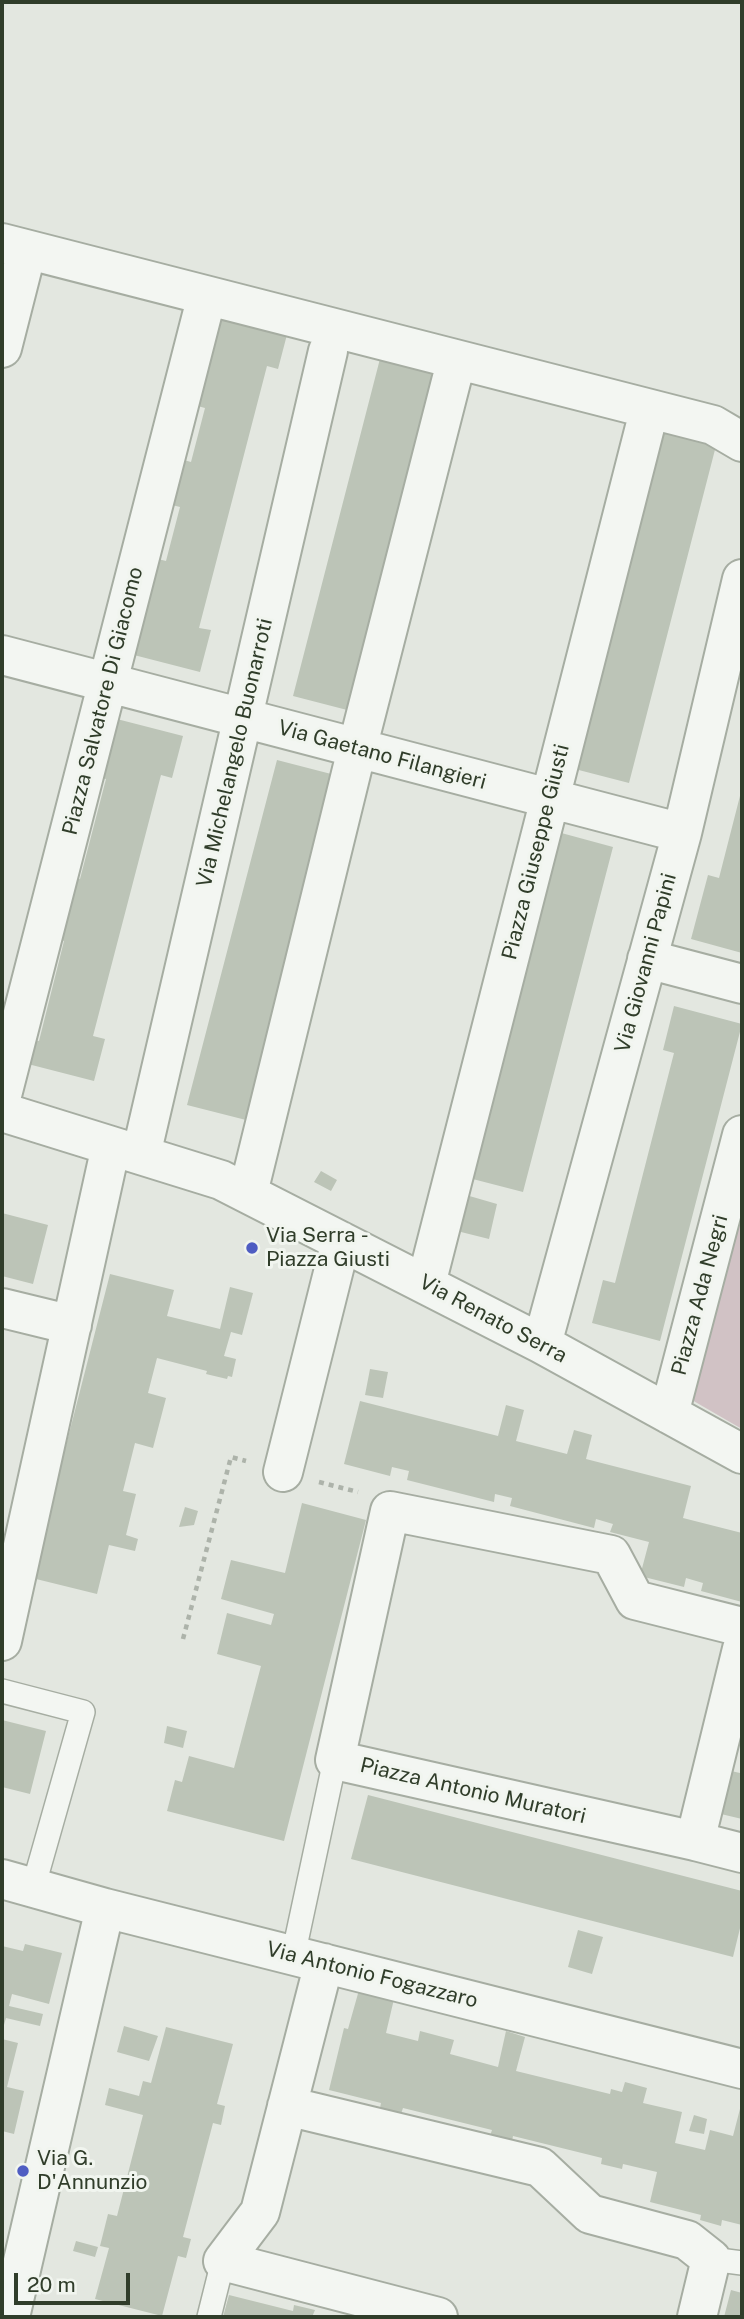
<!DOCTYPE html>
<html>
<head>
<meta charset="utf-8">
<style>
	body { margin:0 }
	#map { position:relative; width:744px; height:2319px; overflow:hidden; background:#e3e7e0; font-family:"Public Sans",sans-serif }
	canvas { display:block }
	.frame { position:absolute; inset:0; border:4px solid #303d2a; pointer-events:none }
	.scale { position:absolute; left:14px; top:2273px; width:116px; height:32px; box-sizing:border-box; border:4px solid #303d2a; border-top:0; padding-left:9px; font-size:21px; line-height:24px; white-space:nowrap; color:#303d2a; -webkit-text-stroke:5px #f1f5ef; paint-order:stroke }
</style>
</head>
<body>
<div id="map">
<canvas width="744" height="2319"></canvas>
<div class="frame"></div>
<div class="scale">20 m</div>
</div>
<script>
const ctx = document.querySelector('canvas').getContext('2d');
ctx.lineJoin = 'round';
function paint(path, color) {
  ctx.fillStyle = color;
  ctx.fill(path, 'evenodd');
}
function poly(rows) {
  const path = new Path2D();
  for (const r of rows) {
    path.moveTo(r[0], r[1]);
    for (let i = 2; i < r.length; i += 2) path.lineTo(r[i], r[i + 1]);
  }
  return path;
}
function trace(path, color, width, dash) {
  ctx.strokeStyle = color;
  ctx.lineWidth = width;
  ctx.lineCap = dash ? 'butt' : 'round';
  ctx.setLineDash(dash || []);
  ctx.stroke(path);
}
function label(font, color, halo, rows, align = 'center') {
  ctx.font = font + ' "Public Sans",sans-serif';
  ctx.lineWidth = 6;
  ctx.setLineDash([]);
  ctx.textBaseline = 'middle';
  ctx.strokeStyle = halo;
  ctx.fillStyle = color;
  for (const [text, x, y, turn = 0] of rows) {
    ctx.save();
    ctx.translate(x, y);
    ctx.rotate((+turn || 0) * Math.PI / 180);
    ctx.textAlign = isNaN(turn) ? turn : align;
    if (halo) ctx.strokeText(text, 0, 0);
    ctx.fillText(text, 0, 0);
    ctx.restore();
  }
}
paint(poly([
	[742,1179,742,1429,685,1396]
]), '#d1c2c5');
paint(poly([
	[219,309,289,327,278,369,267,366,199,628,211,630,200,672,130,654,154,558,166,561,180,507,168,504,180,459,191,462,205,408,194,405],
	[382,351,441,366,351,711,293,696],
	[660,423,718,438,629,783,571,768],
	[113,718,183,736,172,778,161,775,93,1036,105,1039,94,1081,24,1063,30,1039,39,1041,64,941,56,938,72,877,80,879,106,779,98,777],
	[277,760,335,775,246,1120,187,1105],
	[741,792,742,792,742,953,691,939,708,875,719,878],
	[554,831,613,847,523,1192,465,1177],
	[674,1006,742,1024,660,1341,592,1323,603,1280,615,1283,674,1053,663,1050],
	[321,1171,337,1180,331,1191,314,1182],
	[466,1195,497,1204,489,1239,457,1231],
	[2,1213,48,1225,33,1284,2,1276],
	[110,1274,174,1290,167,1316,220,1329,230,1287,253,1293,242,1335,231,1332,224,1356,236,1359,232,1377,228,1376,227,1379,206,1374,207,1371,157,1358,148,1393,166,1398,153,1448,135,1443,123,1491,136,1494,126,1535,138,1539,135,1551,109,1545,97,1594,32,1578],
	[370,1369,388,1372,383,1398,365,1395],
	[360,1401,498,1436,506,1405,524,1410,516,1441,567,1454,574,1430,592,1435,586,1459,691,1486,683,1518,742,1533,742,1602,701,1591,703,1583,686,1578,684,1587,640,1576,649,1542,610,1532,613,1524,596,1519,594,1528,510,1506,512,1498,495,1494,494,1502,407,1480,409,1471,392,1467,390,1476,344,1464],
	[302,1503,366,1520,284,1841,167,1811,175,1780,182,1782,189,1756,234,1768,261,1666,217,1654,227,1613,271,1625,274,1614,221,1599,231,1560,285,1573],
	[185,1507,198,1511,194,1525,179,1527],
	[2,1720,46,1731,30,1794,2,1787],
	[167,1726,187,1731,183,1748,164,1743],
	[741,1768,742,1768,742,1819,721,1814,731,1771,740,1773],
	[368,1795,742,1891,742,1920,733,1957,351,1859],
	[578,1930,603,1937,592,1974,568,1967],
	[25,1944,62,1953,49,2004,12,1994,9,2006,43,2014,40,2026,6,2018,2,2032,2,1946,23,1951],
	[359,1990,394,1999,386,2033,418,2041,420,2031,454,2040,450,2054,498,2067,506,2031,525,2037,516,2071,610,2094,611,2089,622,2092,625,2082,647,2088,643,2103,682,2112,675,2143,705,2150,710,2130,733,2136,742,2101,742,2225,722,2220,721,2226,700,2220,701,2215,650,2202,657,2172,623,2164,622,2169,601,2164,602,2158,513,2136,512,2141,490,2136,492,2130,403,2108,401,2114,380,2108,381,2103,329,2090,344,2028,348,2029],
	[124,2026,158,2036,149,2061,117,2052],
	[166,2027,233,2044,217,2104,225,2106,221,2125,213,2123,183,2237,191,2239,186,2258,178,2256,162,2316,95,2299,109,2248,100,2246,108,2214,117,2216,143,2115,105,2105,109,2088,139,2096,143,2081,151,2083],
	[2,2039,18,2043,7,2087,24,2091,14,2134,2,2131],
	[694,2115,707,2119,704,2134,689,2131],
	[76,2241,98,2247,95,2257,73,2251],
	[731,2290,742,2293,742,2317,724,2317],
	[229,2295,293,2311,294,2305,315,2310,312,2317,223,2317]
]), '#bcc4b7');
const lane = poly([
	[2,1691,83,1712,33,1888],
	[293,1956,335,1760],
	[711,2259,742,2263],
	[209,2317,223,2261]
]);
const street = poly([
	[2,243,713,425,742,442],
	[2,348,27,250],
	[2,655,682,833],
	[647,959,742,984],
	[2,1095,204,307],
	[2,1112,221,1180,542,1344,742,1454],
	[141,1155,328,351],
	[248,1193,357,749,455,366],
	[426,1284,647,419],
	[2,1308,72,1325],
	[542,1344,682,833,742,579],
	[669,1414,742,1135],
	[283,1472,341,1241],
	[742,1627,635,1600,611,1555,390,1511,335,1760,695,1841,742,1853],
	[2,1641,111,1146],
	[695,1841,742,1649],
	[2,1879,105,1908,742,2069],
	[324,1963,260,2212,223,2261,438,2317],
	[287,2106,540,2167,590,2214,687,2240,711,2259,697,2317],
	[10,2317,105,1908]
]);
trace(lane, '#a6ada2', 26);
trace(street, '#a6ada2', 42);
trace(poly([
	[319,1482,358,1492],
	[183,1639,231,1457,246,1461]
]), '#adb3aa', 4.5, [5, 5]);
trace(lane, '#f3f6f2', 23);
trace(street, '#f3f6f2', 38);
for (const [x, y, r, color] of [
	[252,1248,7,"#4f5dc2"],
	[23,2171,7,"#4f5dc2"]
]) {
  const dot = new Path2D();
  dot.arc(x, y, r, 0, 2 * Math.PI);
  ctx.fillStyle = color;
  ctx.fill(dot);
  trace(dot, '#f1f5ef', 2.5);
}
label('21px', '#303d2a', '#f1f5ef', [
	["Piazza Salvatore Di Giacomo",103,701,-76],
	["Via Michelangelo Buonarroti",235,753,-77],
	["Via Gaetano Filangieri",382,755,15],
	["Piazza Giuseppe Giusti",536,852,-76],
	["Via Giovanni Papini",646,963,-75],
	["Piazza Ada Negri",700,1295,-75],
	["Via Renato Serra",493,1319,28],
	["Piazza Antonio Muratori",473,1791,13],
	["Via Antonio Fogazzaro",372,1975,14]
]);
label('21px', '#303d2a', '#f1f5ef', [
	["Via Serra -",266,1236],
	["Piazza Giusti",266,1260],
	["Via G.",37,2159],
	["D'Annunzio",37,2183]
], 'left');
</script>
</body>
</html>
